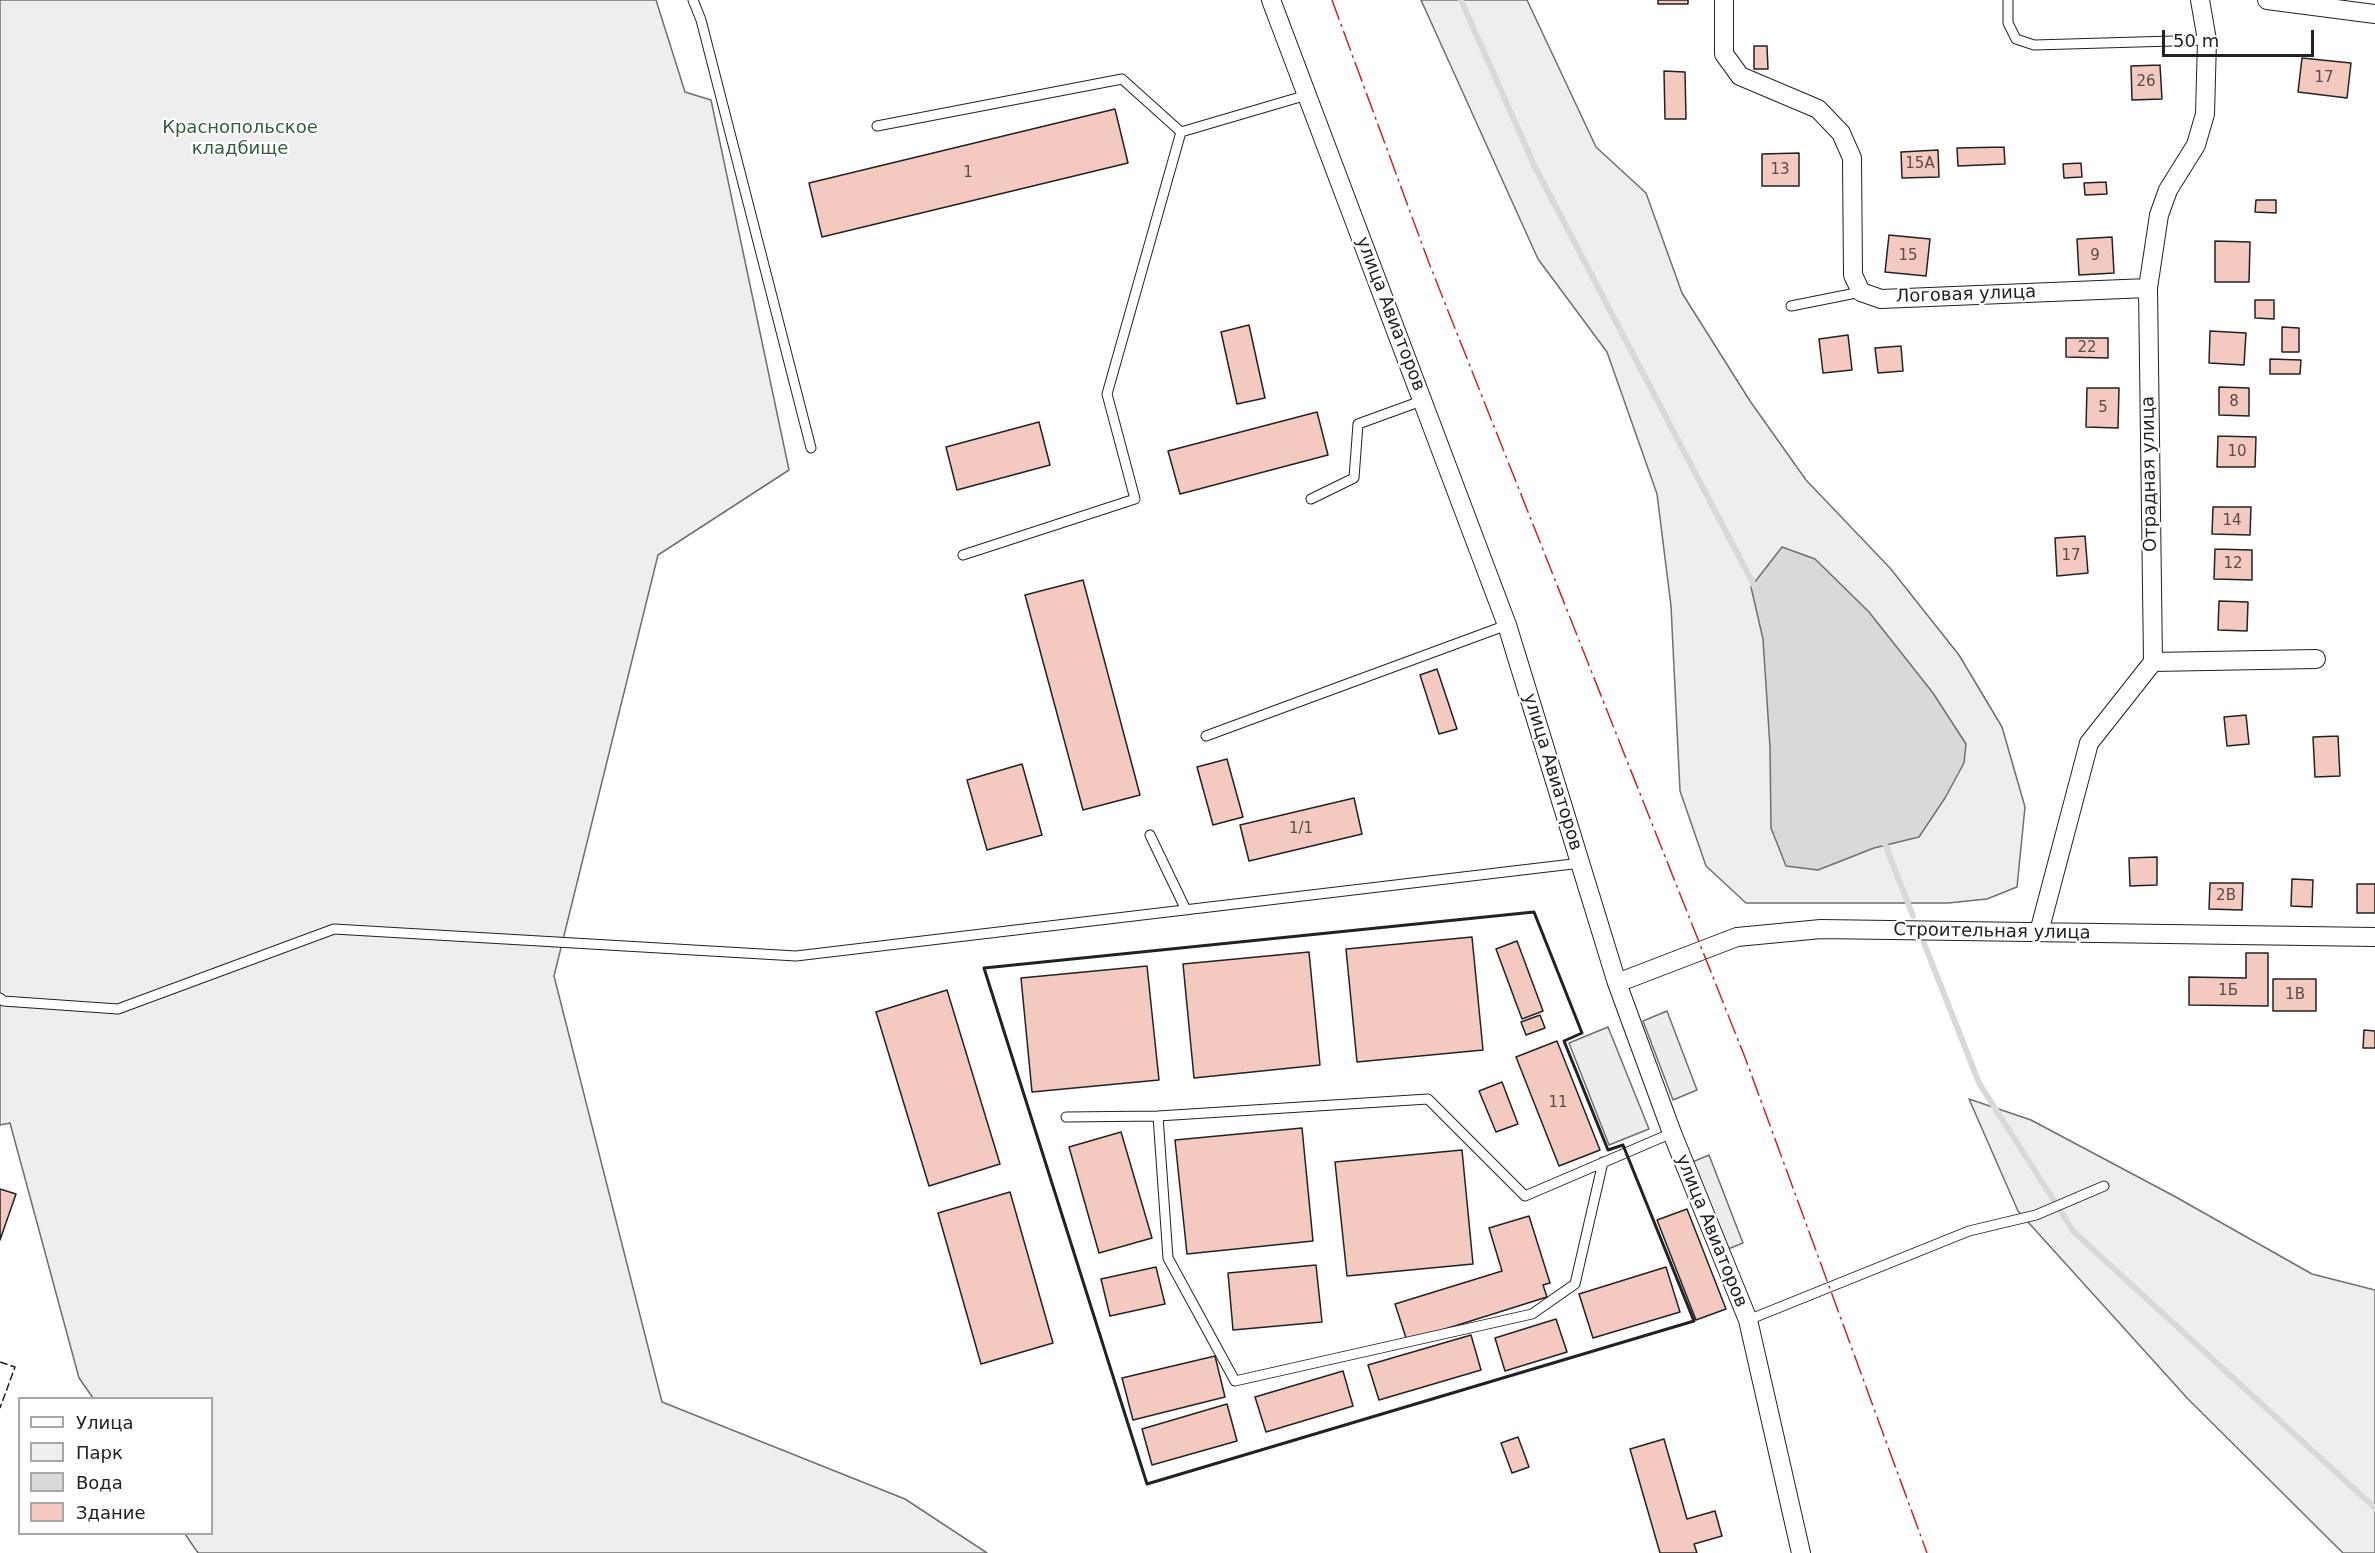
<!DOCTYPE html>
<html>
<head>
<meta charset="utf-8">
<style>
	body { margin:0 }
	#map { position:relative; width:2375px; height:1553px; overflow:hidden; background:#fff; font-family:"DejaVu Sans",sans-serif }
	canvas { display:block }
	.legend { position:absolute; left:18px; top:1397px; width:195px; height:138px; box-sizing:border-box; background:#fff; border:2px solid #a7a7a7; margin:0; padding:8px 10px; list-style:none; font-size:18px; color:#222 }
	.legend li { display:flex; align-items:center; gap:12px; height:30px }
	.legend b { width:30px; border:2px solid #a7a7a7 }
	.scale { position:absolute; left:2162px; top:30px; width:152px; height:27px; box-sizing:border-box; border:3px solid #222; border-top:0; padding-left:8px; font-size:18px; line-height:21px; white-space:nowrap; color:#222; -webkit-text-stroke:4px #fff; paint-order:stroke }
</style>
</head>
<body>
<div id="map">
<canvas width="2375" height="1553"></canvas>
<ul class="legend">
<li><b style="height:8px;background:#fff"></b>Улица</li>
<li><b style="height:16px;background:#eee"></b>Парк</li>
<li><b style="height:16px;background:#d9d9d9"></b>Вода</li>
<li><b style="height:16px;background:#f3c9c0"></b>Здание</li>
</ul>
<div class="scale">50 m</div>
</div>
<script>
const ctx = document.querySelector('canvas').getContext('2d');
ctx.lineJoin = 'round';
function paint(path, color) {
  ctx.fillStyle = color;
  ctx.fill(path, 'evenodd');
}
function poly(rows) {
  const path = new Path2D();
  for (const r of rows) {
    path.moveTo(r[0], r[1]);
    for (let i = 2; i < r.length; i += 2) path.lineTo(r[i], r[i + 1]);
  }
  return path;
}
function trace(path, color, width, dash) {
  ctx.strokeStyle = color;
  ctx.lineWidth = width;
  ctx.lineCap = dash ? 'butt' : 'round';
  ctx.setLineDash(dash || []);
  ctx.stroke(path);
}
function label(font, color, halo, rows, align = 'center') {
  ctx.font = font + ' "DejaVu Sans",sans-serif';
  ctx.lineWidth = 4.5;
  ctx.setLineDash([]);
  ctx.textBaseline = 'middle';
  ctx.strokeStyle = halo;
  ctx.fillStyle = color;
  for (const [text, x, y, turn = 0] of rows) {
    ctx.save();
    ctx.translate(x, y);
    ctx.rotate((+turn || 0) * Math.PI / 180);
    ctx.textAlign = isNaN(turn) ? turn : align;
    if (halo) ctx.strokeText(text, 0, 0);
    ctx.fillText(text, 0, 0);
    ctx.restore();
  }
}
const green = poly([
	[0,0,656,0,685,92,711,100,789,470,658,555,554,976,662,1402,905,1499,987,1553,198,1553,185,1534,212,1534,212,1398,93,1398,79,1378,10,1123,0,1125,0,0],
	[1421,0,1527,0,1596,147,1646,193,1682,293,1750,401,1806,480,1890,568,1959,655,2002,727,2025,807,2017,887,1987,899,1948,903,1746,903,1706,866,1680,791,1671,606,1657,494,1607,352,1538,259,1421,0],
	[1969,1099,2031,1120,2174,1196,2312,1274,2375,1290,2375,1553,2343,1553,2188,1399,2018,1211,1969,1099]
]);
paint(green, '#eee');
trace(green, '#6f6f6f', 1.5);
const parking = poly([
	[1667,1011,1697,1090,1673,1100,1643,1021,1667,1011],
	[1608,1027,1649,1129,1609,1145,1569,1043,1608,1027],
	[1709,1155,1743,1243,1723,1251,1690,1163,1709,1155]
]);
paint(parking, '#ededed');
trace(parking, '#6f6f6f', 1.5);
const water = poly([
	[1782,547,1815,559,1869,612,1933,693,1966,744,1964,763,1945,798,1919,837,1874,848,1818,870,1786,866,1771,828,1770,747,1763,639,1751,587,1782,547]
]);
paint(water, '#d9d9d9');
trace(water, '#6f6f6f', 1.5);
trace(poly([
	[1461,0,1534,165,1756,589],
	[1883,839,1913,916],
	[1924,943,1979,1083,2074,1232,2375,1508]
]), '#d9d9d9', 6);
const building = poly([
	[1658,0,1688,0,1688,4,1658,4,1658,0],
	[1754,46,1767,46,1768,69,1754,69,1754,46],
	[2302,58,2351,63,2347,98,2298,92,2302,58],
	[2160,65,2162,99,2132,100,2131,66,2160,65],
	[1664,71,1685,72,1686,119,1665,119,1664,71],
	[1115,109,1128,163,822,237,809,183,1115,109],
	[2004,147,2005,164,1958,166,1957,148,2004,147],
	[1938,150,1939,177,1902,178,1901,152,1938,150],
	[1799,153,1799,186,1762,186,1762,154,1799,153],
	[2081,163,2082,177,2064,178,2063,164,2081,163],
	[2106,182,2107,194,2085,195,2084,183,2106,182],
	[2256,200,2276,200,2276,213,2255,212,2256,200],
	[1889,235,1930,239,1926,276,1885,272,1889,235],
	[2112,237,2114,273,2079,275,2077,239,2112,237],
	[2215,241,2250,242,2249,282,2215,282,2215,241],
	[2255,300,2274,300,2274,319,2255,318,2255,300],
	[1249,325,1265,398,1237,404,1221,332,1249,325],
	[2282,327,2299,328,2299,352,2282,352,2282,327],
	[2210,331,2246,333,2244,365,2209,363,2210,331],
	[1848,335,1852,370,1823,373,1819,339,1848,335],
	[2066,338,2108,338,2108,358,2066,357,2066,338],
	[1901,346,1903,371,1878,373,1875,348,1901,346],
	[2270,359,2301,360,2300,374,2270,374,2270,359],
	[2219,387,2249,388,2249,416,2219,415,2219,387],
	[2087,388,2119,388,2118,428,2086,427,2087,388],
	[1317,412,1328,455,1180,494,1168,451,1317,412],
	[1039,422,1050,465,957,490,946,447,1039,422],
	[2218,436,2256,437,2255,467,2217,467,2218,436],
	[2213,507,2251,507,2250,535,2212,534,2213,507],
	[2085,536,2088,573,2057,576,2055,538,2085,536],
	[2215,549,2252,550,2252,580,2214,579,2215,549],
	[1083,580,1140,795,1083,810,1025,595,1083,580],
	[2219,601,2248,602,2247,631,2218,630,2219,601],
	[1437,669,1457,729,1439,734,1420,675,1437,669],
	[2246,715,2249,744,2227,746,2224,717,2246,715],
	[2338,736,2340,776,2315,777,2313,737,2338,736],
	[1227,759,1243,817,1213,825,1197,767,1227,759],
	[1022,764,1042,835,987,850,967,780,1022,764],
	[1354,798,1362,834,1249,861,1240,825,1354,798],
	[2157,857,2157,885,2130,886,2129,858,2157,857],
	[2292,879,2313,880,2312,907,2291,906,2292,879],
	[2210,883,2243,883,2242,910,2209,909,2210,883],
	[2357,884,2375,884,2375,913,2357,913,2357,884],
	[1472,937,1483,1050,1357,1062,1346,949,1472,937],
	[1517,941,1543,1011,1522,1019,1496,949,1517,941],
	[1309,952,1320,1065,1194,1078,1183,964,1309,952],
	[2246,953,2268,953,2268,1006,2189,1005,2189,977,2246,978,2246,953],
	[1147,966,1159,1080,1032,1092,1021,978,1147,966],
	[2273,979,2316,979,2316,1011,2273,1011,2273,979],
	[947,990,1000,1164,929,1186,876,1012,947,990],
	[1540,1015,1545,1028,1526,1035,1521,1022,1540,1015],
	[2364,1030,2375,1031,2375,1048,2363,1048,2364,1030],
	[1557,1041,1600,1150,1559,1166,1516,1057,1557,1041],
	[1502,1082,1518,1124,1496,1132,1479,1091,1502,1082],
	[1302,1128,1313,1241,1187,1254,1175,1140,1302,1128],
	[1121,1132,1152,1238,1099,1253,1069,1147,1121,1132],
	[1462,1150,1473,1264,1347,1276,1335,1162,1462,1150],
	[0,1189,16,1194,0,1240,0,1189],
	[1010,1192,1053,1343,981,1364,938,1213,1010,1192],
	[1687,1209,1726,1309,1696,1320,1657,1220,1687,1209],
	[1529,1216,1550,1283,1543,1285,1547,1297,1407,1341,1395,1304,1502,1271,1489,1228,1529,1216],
	[1316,1265,1322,1322,1233,1330,1228,1273,1316,1265],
	[1156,1267,1165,1304,1110,1316,1101,1279,1156,1267],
	[1666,1267,1680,1312,1593,1338,1579,1294,1666,1267],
	[1556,1319,1567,1352,1505,1371,1495,1338,1556,1319],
	[1471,1335,1481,1370,1379,1400,1368,1365,1471,1335],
	[1215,1356,1225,1397,1133,1420,1122,1378,1215,1356],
	[1343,1371,1353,1406,1266,1432,1255,1397,1343,1371],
	[1227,1404,1237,1441,1152,1465,1142,1429,1227,1404],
	[1518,1437,1529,1467,1512,1473,1501,1443,1518,1437],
	[1664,1439,1687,1519,1715,1511,1722,1536,1694,1544,1697,1553,1660,1553,1630,1449,1664,1439]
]);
paint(building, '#f3c9c0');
trace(building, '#222', 1.5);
const lane = poly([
	[693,0,701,20,811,448],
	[2008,0,2008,23,2016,39,2034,45,2207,40],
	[877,126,1122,79,1181,132],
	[1791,306,1861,292],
	[1311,499,1354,478,1358,424,1424,400],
	[963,555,1135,499,1107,394,1181,132,1307,95],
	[1206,736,1507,625],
	[1150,835,1186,910],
	[0,998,3,1001,118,1009,334,929,796,956,1581,863],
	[1158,1116,1168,1258,1235,1381,1532,1314,1575,1284,1603,1162],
	[1066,1117,1158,1116,1428,1099,1525,1196,1672,1133],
	[1748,1320,1969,1231,2036,1215,2104,1186]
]);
const street = poly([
	[1271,0,1507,625,1617,983,1672,1133,1748,1320,1801,1553],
	[1724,0,1724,54,1740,76,1818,109,1841,133,1852,158,1853,275,1861,292,1881,299,2148,288],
	[2267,0,2375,14],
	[2153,662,2316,659],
	[2039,932,2089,743,2153,662,2148,288,2159,215,2168,190,2196,145,2205,114,2207,40,2200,0],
	[1617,983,1737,937,1821,929,2375,937]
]);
trace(lane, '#222', 11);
trace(street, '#222', 20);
trace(lane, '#fff', 9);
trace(street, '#fff', 18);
trace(poly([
	[0,1362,15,1367,0,1408]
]), '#222', 1.5, [8, 3]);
trace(poly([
	[1534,912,1582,1033,1564,1041,1608,1150,1623,1145,1694,1321,1147,1484,984,968,1534,912]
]), '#222', 3);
trace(poly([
	[1332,0,1429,263,1746,1060,1927,1553]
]), '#c62828', 1.5, [21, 4.5, 3, 4.5]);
label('15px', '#564c4a', null, [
	["17",2324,78],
	["26",2146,82],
	["15А",1920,164],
	["13",1780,170],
	["1",968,173],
	["15",1908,256],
	["9",2095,256],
	["22",2087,348],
	["8",2234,402],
	["5",2103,408],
	["10",2237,452],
	["14",2232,521],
	["17",2071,556],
	["12",2233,564],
	["1/1",1301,829],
	["2В",2226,896],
	["1Б",2228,991],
	["1В",2295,995],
	["11",1558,1103]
]);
label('18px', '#2f5e38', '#fff', [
	["Краснопольское",240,128],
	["кладбище",240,149]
]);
label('18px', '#222', '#fff', [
	["Логовая улица",1966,295,-2],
	["улица Авиаторов",1390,314,69],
	["Отрадная улица",2150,474,-91],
	["улица Авиаторов",1552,772,73],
	["Строительная улица",1992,932,1],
	["улица Авиаторов",1711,1231,68]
]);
</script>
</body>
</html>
